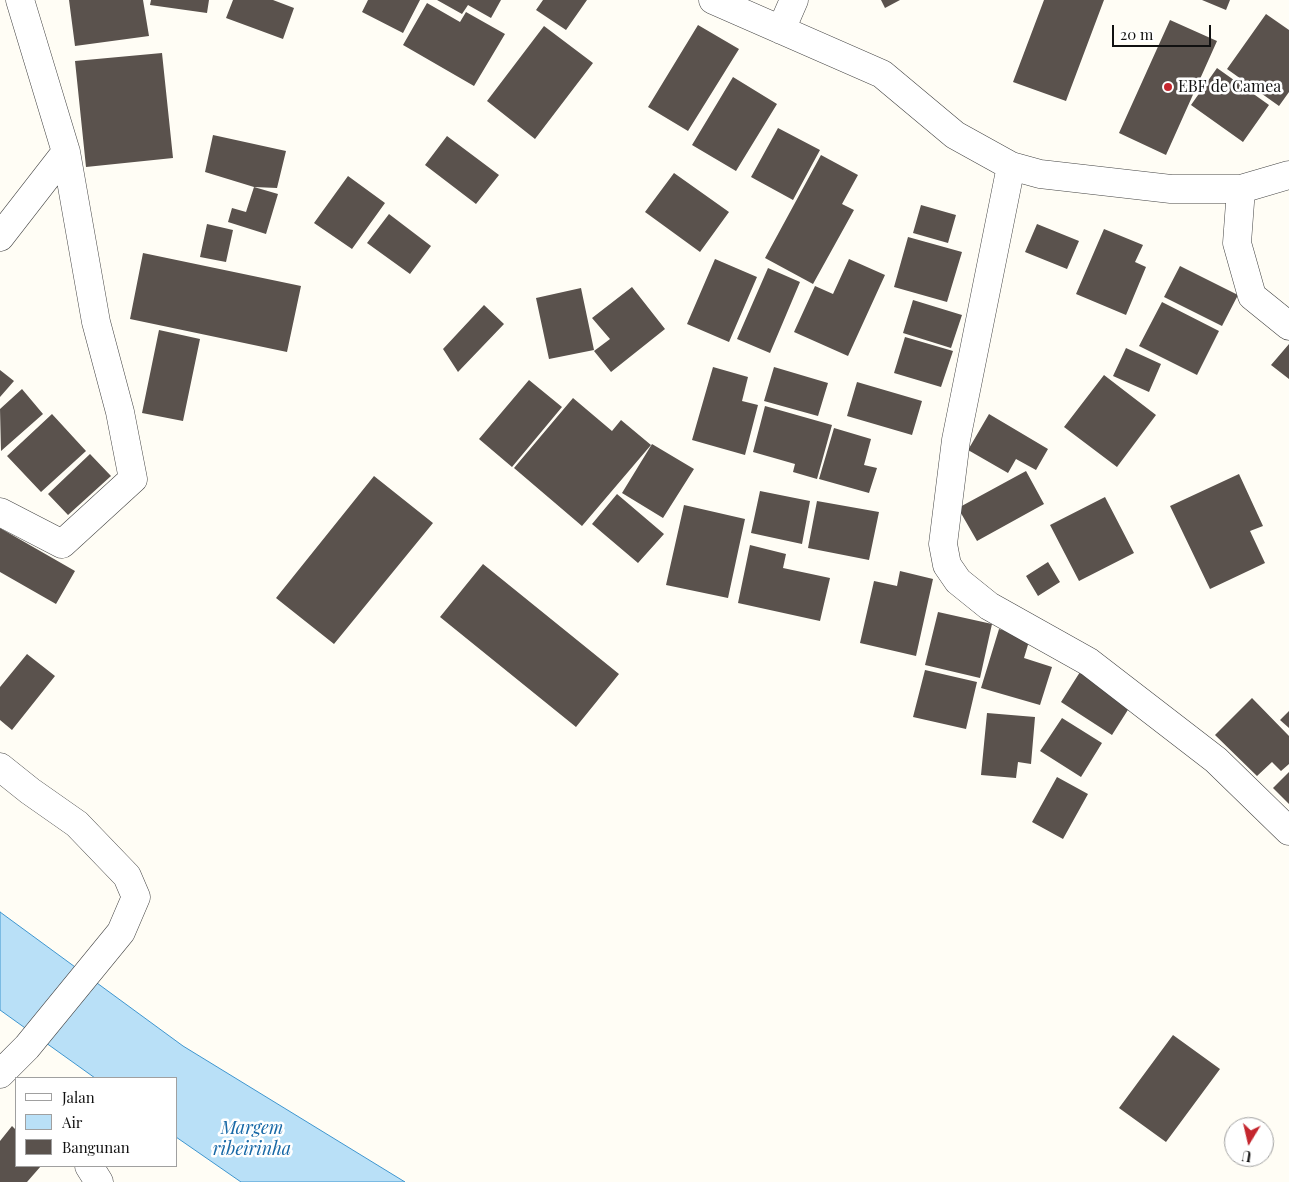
<!DOCTYPE html>
<html>
<head>
<meta charset="utf-8">
<style>
	body { margin:0 }
	#map { position:relative; width:1289px; height:1182px; overflow:hidden; background:#fffdf5; font-family:"Playfair Display",serif }
	canvas { display:block }
	.legend { position:absolute; left:15px; top:1077px; width:162px; height:90px; box-sizing:border-box; background:#fff; border:1px solid #a0a0a0; margin:0; padding:6px 9px; list-style:none; font-size:15px; color:#111 }
	.legend li { display:flex; align-items:center; gap:10px; height:25px }
	.legend b { width:25px; border:1px solid #a0a0a0 }
	.north { position:absolute; left:1224px; top:1117px; width:50px; height:50px; box-sizing:border-box; background:#fff; border:1px solid #a0a0a0; border-radius:50%; rotate:189deg; font-size:14px; font-weight:700; line-height:20px; text-align:center; color:#111 }
	.north::after { content:''; display:block; margin:auto; width:18px; height:22px; background:#c4262e; clip-path:polygon(50% 0,100% 100%,50% 72%,0 100%) }
	.scale { position:absolute; left:1112px; top:25px; width:99px; height:22px; box-sizing:border-box; border:2px solid #111; border-top:0; padding-left:6px; font-size:15px; line-height:18px; white-space:nowrap; color:#111; -webkit-text-stroke:4px #fff; paint-order:stroke }
</style>
</head>
<body>
<div id="map">
<canvas width="1289" height="1182"></canvas>
<ul class="legend">
<li><b style="height:6px;background:#fff"></b>Jalan</li>
<li><b style="height:14px;background:#b9e0f7"></b>Air</li>
<li><b style="height:14px;background:#5a524d"></b>Bangunan</li>
</ul>
<div class="north">U</div>
<div class="scale">20 m</div>
</div>
<script>
const ctx = document.querySelector('canvas').getContext('2d');
ctx.lineJoin = 'round';
function paint(path, color) {
  ctx.fillStyle = color;
  ctx.fill(path, 'evenodd');
}
function poly(rows) {
  const path = new Path2D();
  for (const r of rows) {
    path.moveTo(r[0], r[1]);
    for (let i = 2; i < r.length; i += 2) path.lineTo(r[i], r[i + 1]);
  }
  return path;
}
function trace(path, color, width, dash) {
  ctx.strokeStyle = color;
  ctx.lineWidth = width;
  ctx.lineCap = dash ? 'butt' : 'round';
  ctx.setLineDash(dash || []);
  ctx.stroke(path);
}
function label(font, color, halo, rows, align = 'center') {
  ctx.font = font + ' "Playfair Display",serif';
  ctx.lineWidth = 5;
  ctx.setLineDash([]);
  ctx.textBaseline = 'middle';
  ctx.strokeStyle = halo;
  ctx.fillStyle = color;
  for (const [text, x, y, turn = 0] of rows) {
    ctx.save();
    ctx.translate(x, y);
    ctx.rotate((+turn || 0) * Math.PI / 180);
    ctx.textAlign = isNaN(turn) ? turn : align;
    if (halo) ctx.strokeText(text, 0, 0);
    ctx.fillText(text, 0, 0);
    ctx.restore();
  }
}
const water = poly([
	[0,912,183,1046,405,1182,241,1182,176,1137,176,1078,95,1078,0,1010,0,912]
]);
paint(water, '#b9e0f7');
trace(water, '#3f96cf', 1);
paint(poly([
	[69,0,143,0,149,36,75,46],
	[151,0,209,0,207,13,150,5],
	[233,0,273,0,294,8,283,39,226,18],
	[368,0,420,0,403,33,362,12],
	[437,0,501,0,491,18,468,5,462,14],
	[543,0,587,0,566,30,536,10],
	[881,0,900,0,885,8],
	[1044,0,1104,0,1066,101,1013,82],
	[1202,0,1230,0,1226,10],
	[427,3,460,22,466,12,505,34,474,86,403,45],
	[1266,14,1289,30,1289,92,1279,106,1227,69],
	[1170,20,1217,41,1166,155,1119,133],
	[698,25,739,49,688,131,648,107],
	[544,26,593,63,535,139,487,101],
	[162,53,173,158,86,167,75,61],
	[1217,68,1269,105,1243,142,1191,105],
	[733,77,777,104,736,171,692,145],
	[778,128,820,150,793,200,751,177],
	[213,135,286,151,277,188,254,187,205,172],
	[447,136,499,175,476,204,425,165],
	[821,155,858,175,842,204,854,210,813,284,765,258],
	[674,173,729,212,700,252,645,212],
	[348,176,385,203,352,249,314,223],
	[254,187,278,194,266,234,228,222,232,208,246,212],
	[921,205,956,215,948,243,913,233],
	[389,214,431,246,410,274,367,243],
	[207,224,233,230,226,262,200,257],
	[1037,224,1079,241,1067,269,1025,252],
	[1104,229,1143,245,1135,262,1146,267,1126,315,1076,294],
	[908,237,962,252,947,302,894,287],
	[143,253,301,286,287,352,130,319],
	[715,259,757,277,729,342,687,324],
	[849,259,885,275,848,356,794,332,815,286,833,294],
	[1180,266,1238,295,1222,326,1164,297],
	[768,268,800,282,770,353,737,339],
	[632,287,665,329,611,372,594,351,610,339,592,318],
	[581,288,594,350,549,359,536,298],
	[913,300,962,315,951,348,903,333],
	[1162,302,1219,331,1197,375,1139,346],
	[484,305,504,324,458,372,443,349],
	[159,330,200,339,183,421,142,413],
	[905,337,953,351,941,387,894,373],
	[1289,344,1289,379,1271,365],
	[1126,348,1161,364,1149,392,1113,376],
	[713,367,748,377,742,401,758,405,745,455,692,440],
	[774,367,828,383,818,416,764,401],
	[0,370,14,381,0,397],
	[1104,375,1156,415,1117,467,1064,427],
	[529,380,562,407,512,467,479,439],
	[857,382,922,401,912,435,847,416],
	[22,389,43,414,1,451,0,409],
	[573,398,612,431,621,420,651,445,582,526,514,468],
	[765,406,832,425,817,479,793,472,795,464,753,452],
	[52,414,86,451,41,492,7,456],
	[989,414,1048,449,1036,470,1016,459,1008,473,968,450],
	[834,428,871,439,864,465,877,468,869,493,819,479],
	[652,444,694,469,663,518,622,493],
	[90,454,111,476,68,515,48,494],
	[1026,471,1044,504,977,541,958,508],
	[1239,474,1263,526,1250,531,1265,563,1210,589,1170,506],
	[374,476,433,523,334,644,276,598],
	[760,491,810,501,802,544,751,533],
	[617,494,664,534,638,563,592,524],
	[1105,497,1134,553,1079,581,1050,525],
	[817,501,879,512,869,560,808,548],
	[684,505,745,519,728,598,666,585],
	[0,528,75,571,56,604,0,572],
	[750,545,786,554,783,568,830,578,820,621,738,603],
	[1048,562,1060,582,1038,596,1026,576],
	[483,564,619,674,576,727,440,617],
	[900,571,933,579,916,656,860,643,874,581,897,586],
	[938,612,992,624,980,678,925,665],
	[999,629,1030,638,1024,658,1052,667,1040,705,981,688],
	[27,654,55,676,12,730,0,720,0,687],
	[925,670,977,682,966,729,913,717],
	[1080,672,1131,705,1112,735,1061,702],
	[1252,698,1289,736,1289,764,1281,771,1272,762,1257,776,1215,735],
	[1289,711,1289,728,1280,720],
	[987,713,1035,717,1031,764,1018,762,1016,778,981,775],
	[1062,718,1102,743,1081,777,1040,751],
	[1289,772,1289,804,1273,788],
	[1057,777,1088,794,1063,839,1032,822],
	[1173,1035,1220,1069,1166,1142,1119,1108],
	[12,1126,16,1130,16,1166,41,1166,27,1182,0,1182,0,1141]
]), '#5a524d');
const minor = poly([
	[713,0,882,74,955,135,1011,166,1040,174,1171,189,1241,189,1289,175],
	[781,30,794,0],
	[1011,166,956,440,943,544,947,565,958,581,989,606,1089,662,1216,760,1289,831],
	[1241,189,1237,243,1252,296,1289,326],
	[0,237,66,152],
	[0,512,62,544,133,479,120,412,96,322,66,152,20,0],
	[0,767,30,791,77,824,127,876,136,897,121,932,27,1047,0,1074],
	[89,1166,99,1182]
]);
trace(minor, '#444', 29);
trace(minor, '#fff', 28);
for (const [x, y, r, color] of [
	[1168,87,5,"#c4262e"]
]) {
  const dot = new Path2D();
  dot.arc(x, y, r, 0, 2 * Math.PI);
  ctx.fillStyle = color;
  ctx.fill(dot);
  trace(dot, '#fff', 2);
}
label('16px', '#111', '#fff', [
	["EBF de Camea",1178,87]
], 'left');
label('italic 18px', '#1768a6', '#fff', [
	["Margem",252,1128],
	["ribeirinha",252,1149]
]);
</script>
</body>
</html>
